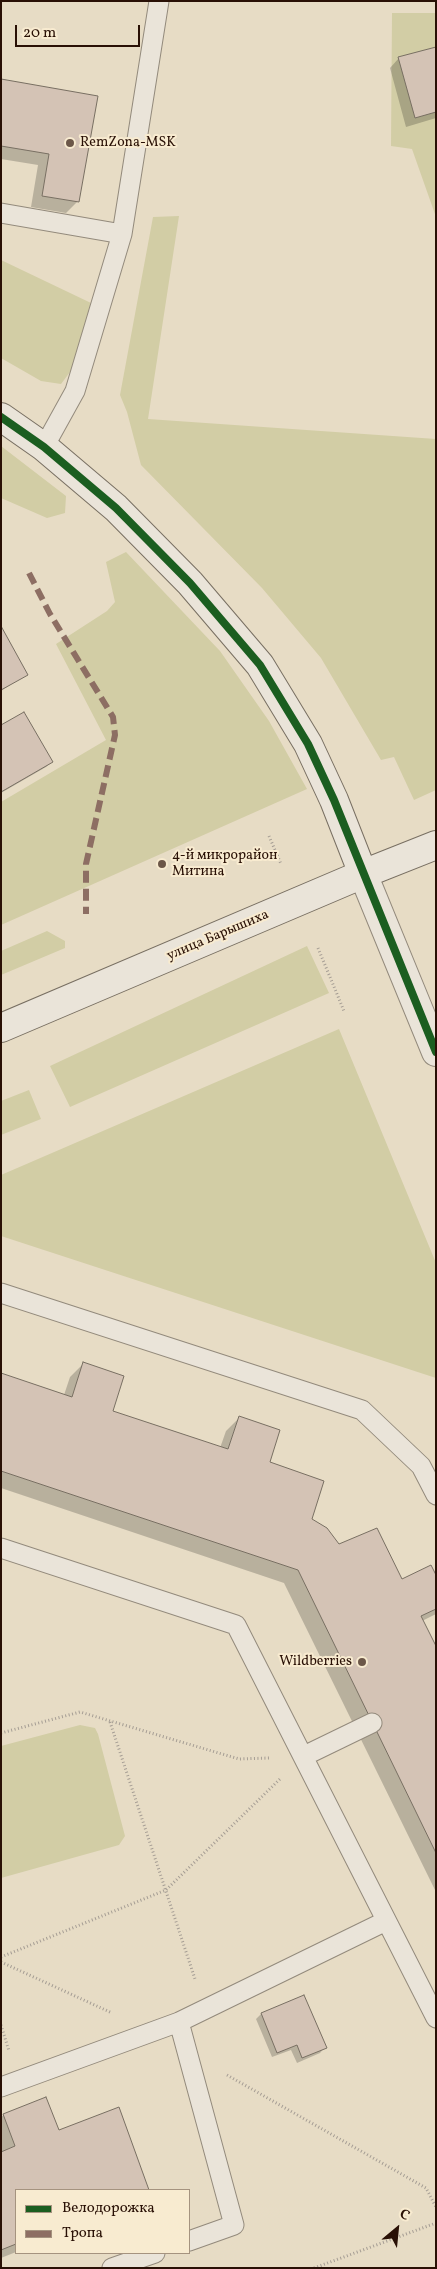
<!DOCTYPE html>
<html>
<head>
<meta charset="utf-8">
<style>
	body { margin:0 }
	#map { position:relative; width:437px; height:2269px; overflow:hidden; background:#e7dcc5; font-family:Vollkorn,serif }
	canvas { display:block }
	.frame { position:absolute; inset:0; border:2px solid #291005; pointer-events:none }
	.legend { position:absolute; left:15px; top:2189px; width:175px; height:65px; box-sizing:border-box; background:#f8ebd0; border:1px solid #a5937f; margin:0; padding:6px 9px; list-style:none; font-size:15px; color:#291005 }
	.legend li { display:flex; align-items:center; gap:10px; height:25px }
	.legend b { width:25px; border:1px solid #a5937f }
	.north { position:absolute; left:372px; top:2204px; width:50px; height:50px; -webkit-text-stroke:4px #f8ebd0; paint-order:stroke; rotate:28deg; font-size:14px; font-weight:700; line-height:20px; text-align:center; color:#291005 }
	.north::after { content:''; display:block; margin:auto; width:18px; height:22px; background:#291005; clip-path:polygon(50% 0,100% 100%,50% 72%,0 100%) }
	.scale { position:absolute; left:15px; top:25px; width:125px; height:22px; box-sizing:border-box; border:2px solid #291005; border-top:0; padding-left:6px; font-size:15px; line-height:18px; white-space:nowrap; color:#291005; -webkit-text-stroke:4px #f8ebd0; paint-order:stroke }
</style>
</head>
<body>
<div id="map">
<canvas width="437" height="2269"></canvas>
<div class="frame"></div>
<ul class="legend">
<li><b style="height:6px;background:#1b5e20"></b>Велодорожка</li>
<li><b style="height:6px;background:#8d6e63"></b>Тропа</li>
</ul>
<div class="north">С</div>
<div class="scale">20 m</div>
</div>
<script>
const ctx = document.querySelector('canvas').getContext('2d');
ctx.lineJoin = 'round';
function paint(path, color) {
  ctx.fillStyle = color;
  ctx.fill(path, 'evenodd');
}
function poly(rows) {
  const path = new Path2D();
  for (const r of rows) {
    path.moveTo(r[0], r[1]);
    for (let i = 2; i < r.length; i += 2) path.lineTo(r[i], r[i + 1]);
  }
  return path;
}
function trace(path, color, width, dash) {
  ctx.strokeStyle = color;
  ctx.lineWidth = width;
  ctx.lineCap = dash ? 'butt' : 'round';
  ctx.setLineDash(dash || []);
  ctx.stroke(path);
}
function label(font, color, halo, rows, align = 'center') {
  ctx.font = font + ' Vollkorn,serif';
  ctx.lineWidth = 4;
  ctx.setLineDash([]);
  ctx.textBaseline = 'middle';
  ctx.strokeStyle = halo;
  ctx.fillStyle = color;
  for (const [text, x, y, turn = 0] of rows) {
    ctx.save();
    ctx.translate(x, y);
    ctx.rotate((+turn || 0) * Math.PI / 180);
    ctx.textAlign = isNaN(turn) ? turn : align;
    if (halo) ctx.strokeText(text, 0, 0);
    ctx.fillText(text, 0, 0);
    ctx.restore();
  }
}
paint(poly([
	[392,13,436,13,436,217,412,149,391,146],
	[179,216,148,419,436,439,436,790,414,800,394,757,381,760,321,658,262,588,141,465,127,412,120,395,153,217],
	[1,260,91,303,73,368,61,384,41,381,1,358],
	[1,446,66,496,65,513,47,518,1,498],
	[126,552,220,651,269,721,307,789,1,925,1,802,106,740,56,644,107,611,115,602,106,562],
	[47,931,65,941,65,948,1,975,1,951],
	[307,946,329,993,70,1107,50,1066],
	[339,1029,436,1263,436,1378,1,1236,1,1175],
	[29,1090,41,1119,1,1135,1,1101],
	[80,1725,95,1728,98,1734,125,1836,119,1845,1,1878,1,1746]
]), '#d2cda5');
paint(poly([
	[436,48,436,118,406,127,390,68,399,58],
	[1,81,96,97,78,201,66,213,31,207,38,165,1,159],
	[1,629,27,674,1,691],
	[1,727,51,762,46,767,1,793],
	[84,1363,111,1411,220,1448,226,1431,239,1418,268,1463,310,1520,339,1545,401,1580,436,1578,436,1614,422,1621,436,1650,436,1892,284,1583,1,1488,1,1375,64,1395,70,1377],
	[261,2014,325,2047,320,2053,297,2063,291,2050,272,2057,256,2019],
	[119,2108,148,2190,16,2190,16,2252,1,2258,1,2117,4,2115,58,2131]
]), '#0003');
const building = poly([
	[436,47,436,112,415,118,398,57,436,47],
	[1,79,98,96,79,202,42,196,49,154,1,146,1,79],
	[1,626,28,675,1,690,1,626],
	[24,712,53,762,1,792,1,725,24,712],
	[83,1362,124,1376,113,1411,228,1449,239,1416,280,1430,270,1462,324,1481,312,1519,327,1528,339,1544,377,1528,402,1579,431,1565,436,1575,436,1609,421,1616,436,1646,436,1853,298,1570,1,1471,1,1373,72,1397,83,1362],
	[304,1995,327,2048,302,2058,297,2045,277,2053,261,2013,304,1995],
	[46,2097,59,2130,119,2107,149,2190,16,2190,16,2244,1,2250,1,2152,15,2146,3,2114,46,2097]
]);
paint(building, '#d4c3b5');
trace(building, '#786f62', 1);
const lane = poly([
	[1,213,122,234],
	[44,447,75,391,122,234,159,1],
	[1,1293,362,1410,421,1466,436,1495],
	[1,1548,236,1625,436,2018],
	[304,1756,372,1723],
	[179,2022,234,2225,189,2241],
	[1,2087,179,2022,386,1921],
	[112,2268,155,2253]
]);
const street = poly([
	[363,874,436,1052]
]);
const secondary = poly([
	[1,417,44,447,116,508,190,583,260,665,308,744,334,800,363,874],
	[1,1028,363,874,436,845]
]);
trace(lane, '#938a7c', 21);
trace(street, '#938a7c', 30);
trace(secondary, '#786f62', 30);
trace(poly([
	[269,836,281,864],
	[318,948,344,1011],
	[110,1722,195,1979],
	[1,1733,80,1712,239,1759,269,1758],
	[1,1957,166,1890,280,1779],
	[1,1962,112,2013],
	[1,2025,9,2051],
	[227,2075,426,2188,436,2207],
	[314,2268,436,2223]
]), '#a59d94', 3, [1, 2.5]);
trace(lane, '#eae4d9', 19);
trace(street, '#eae4d9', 28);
trace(secondary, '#eae4d9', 28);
trace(poly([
	[29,573,50,614,113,717,115,735,86,864,86,914]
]), '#8d6e63', 6, [12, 6]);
trace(poly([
	[1,417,44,447,116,508,190,583,260,665,308,744,334,800,436,1052]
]), '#1b5e20', 8);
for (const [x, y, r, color] of [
	[70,143,5,"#6c5748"],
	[162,864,5,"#6c5748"],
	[362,1662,5,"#6c5748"]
]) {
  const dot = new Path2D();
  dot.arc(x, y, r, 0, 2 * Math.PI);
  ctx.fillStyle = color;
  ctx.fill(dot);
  trace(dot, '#f8ebd0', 2);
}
label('14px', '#291005', '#f8ebd0', [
	["RemZona-MSK",80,143],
	["4-й микрорайон",172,856],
	["Митина",172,872],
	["Wildberries",352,1662,"right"]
], 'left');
label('14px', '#291005', '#f8ebd0', [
	["улица Барышиха",218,936,-23]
]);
</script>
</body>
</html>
